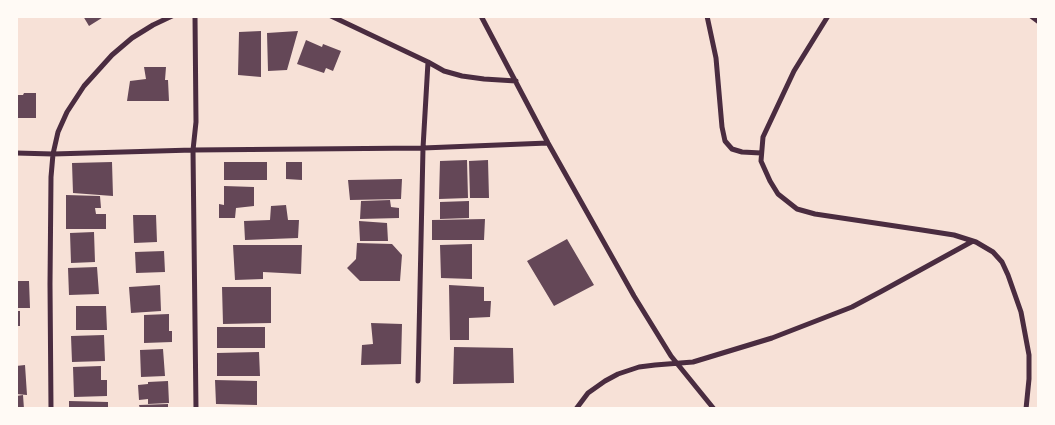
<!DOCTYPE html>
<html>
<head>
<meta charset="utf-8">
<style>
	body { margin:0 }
	#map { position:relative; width:1055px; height:425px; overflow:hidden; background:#f7e1d7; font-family:"Exo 2",sans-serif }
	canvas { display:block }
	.frame { position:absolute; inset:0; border:18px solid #fffaf5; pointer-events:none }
</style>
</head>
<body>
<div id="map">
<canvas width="1055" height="425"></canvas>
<div class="frame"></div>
</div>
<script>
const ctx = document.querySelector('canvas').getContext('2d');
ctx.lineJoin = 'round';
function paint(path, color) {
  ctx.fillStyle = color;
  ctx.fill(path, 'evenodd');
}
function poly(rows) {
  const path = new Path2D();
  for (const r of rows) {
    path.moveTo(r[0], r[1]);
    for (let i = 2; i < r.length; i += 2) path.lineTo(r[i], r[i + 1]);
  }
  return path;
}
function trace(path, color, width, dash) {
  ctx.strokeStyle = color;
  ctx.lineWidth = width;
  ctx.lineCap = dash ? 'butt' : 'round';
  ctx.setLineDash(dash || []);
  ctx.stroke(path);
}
paint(poly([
	[83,16,105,16,89,26],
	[261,31,261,77,238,75,239,32],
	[298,31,287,70,268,71,267,33],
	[306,40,322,47,323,44,341,51,333,71,326,68,324,73,297,64],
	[144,67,166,67,165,80,168,80,169,101,127,101,130,81,146,79],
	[24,93,36,93,36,118,16,118,16,95,23,95],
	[467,160,468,198,439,199,440,161],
	[488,160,489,198,470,198,469,161],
	[112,162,113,196,73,193,72,163],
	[224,162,267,162,267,180,224,180],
	[286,162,302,162,302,180,286,179],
	[16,171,18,171,18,214,16,214],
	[402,179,401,199,350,200,348,180],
	[224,186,254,187,254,206,236,208,235,218,219,218,219,204,224,205],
	[66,195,100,196,101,208,95,208,96,214,106,214,106,229,66,229],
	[390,200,391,207,399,208,399,218,360,219,361,201],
	[469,201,469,218,440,219,440,202],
	[286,205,288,220,299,220,298,238,245,240,244,221,270,220,271,206],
	[133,215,156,215,157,242,134,243],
	[485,219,484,240,432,240,432,220],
	[359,221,387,223,388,241,360,241],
	[94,232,95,262,71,263,70,233],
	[567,239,594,285,554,306,527,261],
	[357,243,392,244,402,255,400,281,360,281,347,268,356,259],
	[472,244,472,279,441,278,440,245],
	[233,245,302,245,301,274,263,272,263,279,235,280],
	[164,251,165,272,136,273,135,252],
	[97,267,99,294,69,295,68,268],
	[16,281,29,281,30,308,16,308],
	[160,285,161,311,131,313,129,287],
	[449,285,484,287,484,301,491,301,490,317,469,318,469,340,450,340],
	[222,287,271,287,271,323,223,324],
	[76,306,106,306,107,330,76,330],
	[16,311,20,311,20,326,16,326],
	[169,314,169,331,172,331,172,342,144,343,144,315],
	[371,323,402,324,401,364,361,365,362,345,373,344],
	[217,327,265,327,265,348,217,348],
	[104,335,105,361,72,362,71,336],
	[454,347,513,348,514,383,453,384],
	[163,349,165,376,141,377,140,350],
	[259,352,260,376,217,376,217,353],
	[25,365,27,395,16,394,16,366],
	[101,366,101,380,107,380,107,396,74,397,73,367],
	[215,380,257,381,257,405,216,404],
	[168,381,169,403,148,404,148,399,139,400,138,385,148,384,148,382],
	[23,395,24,409,16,409,16,396],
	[69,401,108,402,108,409,69,409],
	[168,404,168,409,140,409,139,405]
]), '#644757');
trace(poly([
	[195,16,196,122,193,150,196,409],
	[331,16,428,62,444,71,462,76,484,79,516,81],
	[481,16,548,143,634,296,671,356,714,409],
	[707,16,716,58,722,127,725,141,732,149,742,152,761,153],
	[828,16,794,71,763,137,761,161,770,181,778,194,797,209,815,214,922,230,954,235,976,242,993,252,1002,262,1008,275,1021,312,1029,355,1029,379,1026,409],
	[1031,16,1039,22],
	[16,153,53,154,193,150,423,148,548,143],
	[418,381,423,148,428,62],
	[51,409,50,284,51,177,53,154,58,132,67,112,84,86,112,55,132,38,153,25,172,16],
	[576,409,588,393,605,381,618,374,639,367,655,365,693,362,772,338,852,307,882,291,973,241]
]), '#4a2c40', 5);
</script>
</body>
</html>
